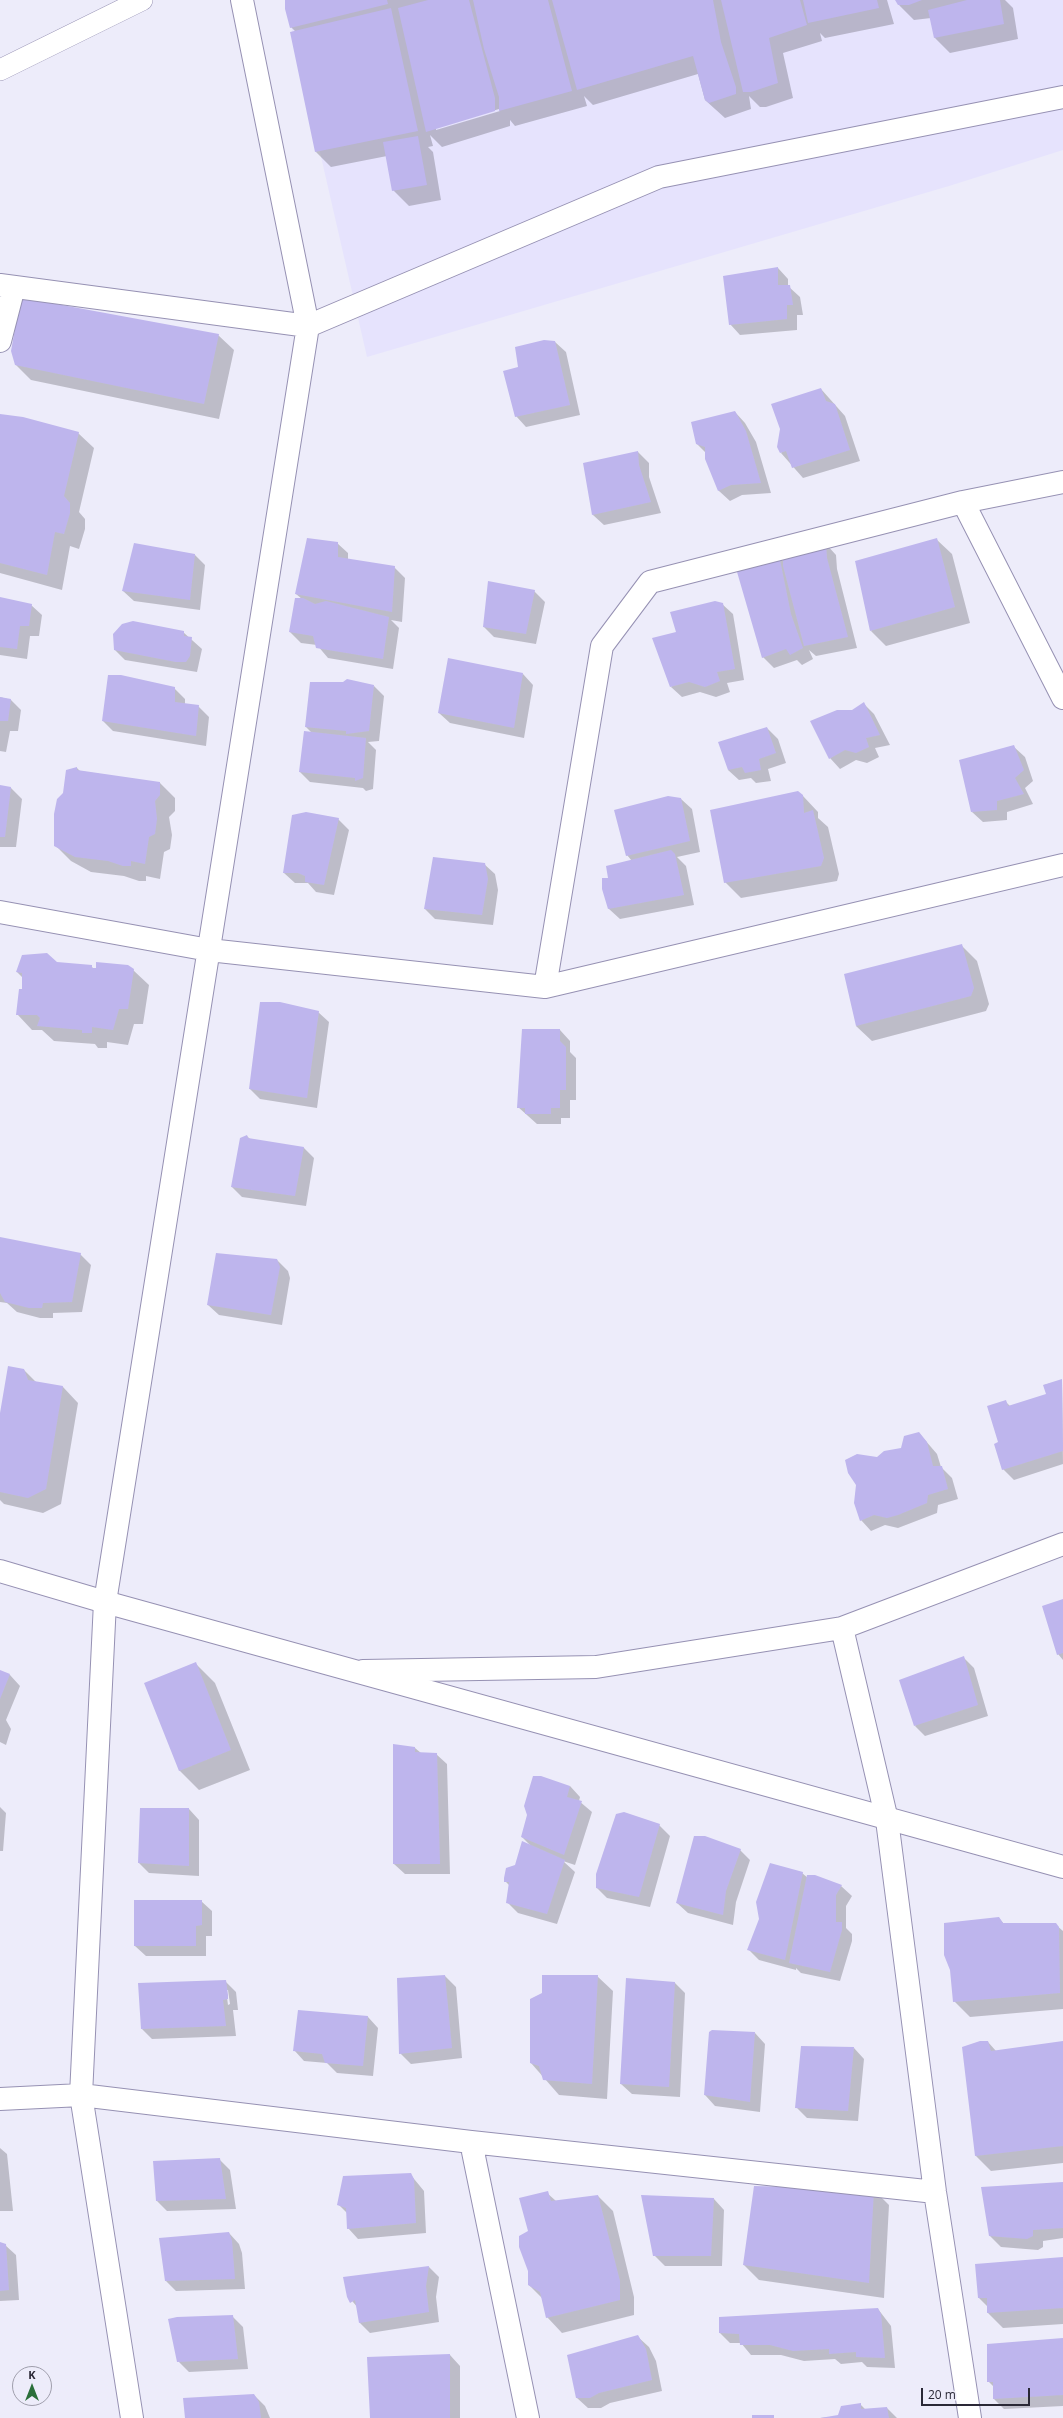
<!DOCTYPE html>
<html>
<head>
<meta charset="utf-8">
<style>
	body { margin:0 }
	#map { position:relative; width:1063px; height:2418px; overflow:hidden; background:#edecfa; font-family:"Open Sans",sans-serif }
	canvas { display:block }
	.north { position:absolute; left:12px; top:2366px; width:40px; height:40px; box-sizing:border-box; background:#edecfa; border:1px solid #9f9eac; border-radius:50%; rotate:0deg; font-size:11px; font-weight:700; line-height:16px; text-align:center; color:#2a2836 }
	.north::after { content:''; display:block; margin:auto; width:14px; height:18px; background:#2b6f3a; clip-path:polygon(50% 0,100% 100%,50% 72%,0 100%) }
	.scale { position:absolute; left:921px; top:2388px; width:109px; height:18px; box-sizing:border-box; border:2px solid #2a2836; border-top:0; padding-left:5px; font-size:12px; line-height:14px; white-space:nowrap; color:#2a2836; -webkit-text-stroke:3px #edecfa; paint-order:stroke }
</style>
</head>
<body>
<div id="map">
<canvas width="1063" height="2418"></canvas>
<div class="north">K</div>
<div class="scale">20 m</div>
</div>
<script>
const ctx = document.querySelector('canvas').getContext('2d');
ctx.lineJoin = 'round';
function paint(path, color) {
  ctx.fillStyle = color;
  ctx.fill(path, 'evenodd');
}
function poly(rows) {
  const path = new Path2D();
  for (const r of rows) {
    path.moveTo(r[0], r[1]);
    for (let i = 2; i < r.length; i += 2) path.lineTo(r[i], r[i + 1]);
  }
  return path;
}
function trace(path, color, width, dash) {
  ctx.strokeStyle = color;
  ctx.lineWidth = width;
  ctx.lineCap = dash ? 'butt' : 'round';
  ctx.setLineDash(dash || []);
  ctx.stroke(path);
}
paint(poly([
	[285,0,1063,0,1063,150,949,186,367,357]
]), '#e6e3fd');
paint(poly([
	[286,0,887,0,894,24,825,38,820,33,822,41,783,53,793,98,766,107,760,107,749,96,751,109,725,118,705,100,698,74,593,105,584,96,587,106,515,126,510,120,510,126,442,147,430,135,433,146,428,147,433,152,441,200,409,206,393,190,387,156,331,167,316,152,292,33,296,32,291,27],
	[499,109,500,111,436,130,436,128],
	[898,0,1005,0,1013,8,1018,39,950,53,935,38,931,18,914,20,899,5],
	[778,268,788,279,788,286,800,297,803,315,797,315,797,330,740,335,730,324],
	[218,335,234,350,219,419,31,380,16,365],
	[555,342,566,352,580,415,526,427,516,416,519,368],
	[821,389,845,416,860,461,803,478,781,453],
	[735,412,745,423,756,442,771,493,742,495,730,501,719,491,706,459,706,453,697,444],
	[0,415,78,433,94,448,79,512,85,519,85,529,79,549,70,546,62,590,0,573],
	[638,452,649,463,649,477,661,513,604,525,593,515,584,464],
	[936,539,952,554,970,623,886,646,871,631],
	[337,543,348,553,348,560,394,567,405,578,402,622,391,620,399,628,393,669,328,658,317,645,301,643,290,632,302,599,296,594],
	[826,544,836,555,837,569,857,648,816,656,809,650,813,659,802,665,797,660,774,668,763,657,779,556,784,562],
	[195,555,205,565,200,610,134,601,123,591],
	[489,582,534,591,545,602,536,644,494,637,484,627],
	[0,598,31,605,42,615,39,636,30,636,27,659,0,655],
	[722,604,733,614,744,680,727,683,730,692,716,697,700,692,682,697,671,687],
	[183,632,202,649,197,672,125,660,115,650],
	[523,674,533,685,524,738,450,723,439,713],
	[374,686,384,696,379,741,368,742,376,750,373,789,366,791,363,788,310,782,300,772,312,733,306,727],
	[174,688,185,699,185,704,198,706,209,717,206,746,113,731,103,721],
	[0,697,11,700,21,710,18,731,10,731,6,752,0,751],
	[864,704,874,714,890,745,875,748,879,757,867,763,856,760,840,769,830,758,852,711],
	[767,728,778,739,786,763,768,769,771,781,756,783,751,778,739,780,728,770],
	[1014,747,1025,757,1033,781,1025,788,1033,804,1007,812,1007,820,983,822,972,812],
	[77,768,80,771,160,783,175,798,175,811,169,817,172,835,170,849,164,852,160,879,146,876,146,881,139,881,124,876,91,872,71,861,55,845,64,794],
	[0,786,11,788,22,799,16,847,0,847],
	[803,796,818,812,818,818,828,827,839,874,837,881,741,898,725,882],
	[681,799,692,809,700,852,677,857,686,866,694,905,620,919,609,909,603,889,609,879,632,861,627,855],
	[338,819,349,830,334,895,316,892,308,883,295,883,284,873],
	[484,864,495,874,498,890,493,925,435,919,425,909],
	[961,945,977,961,989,1004,986,1011,872,1041,856,1026],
	[56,963,91,966,94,969,133,970,149,985,143,1024,134,1024,128,1045,107,1042,107,1048,98,1048,95,1044,54,1041,42,1030,32,1030,17,1014,23,990,23,978,17,972],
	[318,1012,329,1022,317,1108,260,1099,250,1089],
	[560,1030,570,1041,570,1052,576,1058,576,1100,570,1100,570,1118,561,1118,561,1124,537,1124,518,1107],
	[247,1136,250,1139,304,1148,314,1158,306,1206,242,1197,232,1187],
	[0,1238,80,1254,91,1265,82,1312,53,1313,53,1318,40,1318,17,1312,7,1303,0,1302],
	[277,1260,288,1271,290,1278,282,1325,219,1315,208,1305],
	[24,1370,37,1383,63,1387,78,1403,61,1504,43,1513,4,1504,0,1500,0,1419],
	[1062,1380,1063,1464,1014,1480,1003,1469,999,1443,1006,1402,1011,1407,1047,1395,1044,1385],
	[919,1433,937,1454,941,1467,952,1478,958,1499,938,1505,937,1513,898,1528,885,1525,871,1531,861,1520,878,1458,902,1449],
	[1063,1601,1063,1660,1058,1654],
	[963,1657,974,1668,988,1716,925,1736,915,1726],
	[195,1663,215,1683,250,1770,199,1790,179,1770],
	[0,1671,10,1675,20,1686,6,1720,11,1729,6,1745,0,1742],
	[394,1745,415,1748,421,1753,436,1754,447,1764,450,1874,405,1874,394,1864],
	[570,1786,580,1797,579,1801,592,1812,575,1865,563,1861,575,1872,557,1924,518,1913,508,1903,510,1886,505,1881,532,1847,522,1837],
	[0,1807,6,1813,3,1851,0,1851],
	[189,1809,199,1820,199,1876,149,1873,139,1863],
	[659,1825,670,1836,650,1907,607,1898,597,1888],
	[740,1850,750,1860,736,1902,733,1925,688,1913,677,1903],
	[802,1873,808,1878,841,1886,852,1896,846,1906,846,1928,852,1934,852,1941,840,1981,801,1973,796,1968,796,1970,759,1960,749,1950,760,1919],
	[201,1901,212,1911,212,1936,206,1936,206,1956,146,1956,135,1946],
	[999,1918,1004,1924,1055,1924,1063,1931,1063,2009,970,2017,954,2001],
	[445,1976,456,1987,462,2058,411,2064,400,2053],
	[597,1976,613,1991,607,2099,559,2095,531,2063],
	[627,1979,675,1983,685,1993,680,2097,632,2094,621,2084],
	[225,1981,236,1992,238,2010,233,2010,236,2036,152,2039,142,2029],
	[226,1990,228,1990,230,2004,228,2005],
	[299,2011,368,2017,378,2028,373,2076,337,2073,327,2063,304,2061,294,2050],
	[755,2033,765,2044,760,2112,715,2106,705,2095],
	[988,2042,996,2051,1063,2042,1063,2163,991,2171,976,2156],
	[854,2048,864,2059,858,2121,807,2118,797,2108],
	[0,2148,7,2154,13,2211,0,2211],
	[219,2159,230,2170,236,2209,167,2211,157,2201],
	[410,2174,424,2191,426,2233,358,2239,348,2228,347,2213,339,2205],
	[1063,2183,1063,2238,1043,2241,1043,2247,1038,2250,1001,2247,990,2236],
	[874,2190,889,2205,884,2298,759,2280,744,2265],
	[547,2193,556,2201,598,2196,613,2211,634,2297,634,2315,562,2333,547,2317,542,2298,529,2285,529,2231],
	[714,2199,724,2210,722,2266,665,2266,654,2255],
	[229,2233,239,2244,242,2253,245,2289,176,2291,166,2281],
	[0,2243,5,2245,16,2255,19,2300,0,2301],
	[1063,2258,1063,2324,1003,2328,988,2313,988,2307,979,2298],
	[429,2267,439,2277,436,2297,439,2322,370,2333,360,2323,358,2308,348,2296],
	[878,2309,891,2326,895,2368,867,2367,862,2362,841,2364,835,2359,804,2361,781,2355,751,2355,741,2343,730,2343,720,2333],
	[232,2316,243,2327,248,2369,189,2372,178,2361],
	[638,2337,649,2347,656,2361,662,2391,610,2403,601,2408,588,2408,577,2398],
	[1063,2339,1063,2406,1004,2409,994,2399,994,2387,988,2381],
	[450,2355,460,2366,460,2418,371,2418],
	[254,2395,265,2406,270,2418,186,2418],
	[860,2404,866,2410,887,2408,897,2418,820,2418,839,2416]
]), '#0003');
paint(poly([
	[285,0,387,0,388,4,290,28,285,9],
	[428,0,469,0,495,98,495,111,426,132,398,8],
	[473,0,548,0,572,91,499,111,499,97,484,49],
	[552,0,713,0,721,42,736,87,736,94,709,103,705,100,693,56,577,90],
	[721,0,800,0,807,25,769,38,778,83,751,92,743,92],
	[803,0,877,0,879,8,808,23],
	[895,0,922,0,909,5,898,5],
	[967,0,1000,0,1004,24,934,38,928,10],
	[391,8,418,131,315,152,290,32],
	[418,136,427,185,392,191,383,142],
	[778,267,778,285,790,285,793,305,787,305,787,319,729,325,723,276],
	[24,298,219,334,204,404,15,365,11,351,20,301],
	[544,340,555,341,570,405,515,417,503,371,518,367,515,347],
	[821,388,826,401,835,404,850,450,792,468,786,451,780,453,777,447,780,429,771,404],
	[735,411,746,431,761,483,731,485,718,491,705,459,705,447,696,444,691,422],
	[0,414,23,417,79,432,64,496,70,503,70,513,64,534,55,532,47,575,0,563],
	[638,451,639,465,651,502,592,515,583,463],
	[307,538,338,542,338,557,395,566,392,612,295,594],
	[937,538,955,607,870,631,855,561],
	[134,543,195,554,190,600,122,591],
	[826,543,827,558,848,637,804,646,783,566,783,552],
	[779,555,791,614,803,648,790,655,786,649,762,658,735,565],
	[488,581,535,590,526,634,483,627],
	[0,597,32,604,29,626,20,626,17,649,0,647],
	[295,598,303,598,315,604,326,601,389,617,383,659,316,648,313,636,289,632],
	[715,601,723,603,735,669,717,672,720,681,705,687,689,682,670,687,652,638,676,632,670,612],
	[133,621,184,631,184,636,192,637,190,656,186,662,176,662,114,650,113,634,122,624],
	[448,658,523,673,514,728,438,713],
	[108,675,121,675,175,687,175,702,199,705,196,736,102,721],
	[347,679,374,685,369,731,346,734,346,731,305,727,310,682,343,682],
	[0,697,11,699,8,721,0,721],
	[864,702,880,735,866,738,869,747,856,753,845,750,829,759,810,721,837,710,852,710],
	[767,727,776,753,759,759,761,770,745,773,742,767,728,770,718,742],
	[304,731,366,738,363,778,355,781,355,778,299,772],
	[1014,745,1024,770,1015,778,1024,794,997,801,997,810,971,812,959,760],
	[77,767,77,770,160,782,160,795,155,801,157,819,155,834,149,837,145,864,131,861,131,866,123,866,108,861,75,857,54,846,54,814,57,799,63,793,66,770],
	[0,785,11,787,5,837,0,837],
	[798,791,803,795,804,813,813,810,824,858,821,866,724,883,710,810],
	[668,796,681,798,690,841,626,856,614,810],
	[306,812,339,818,324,885,305,882,305,876,298,873,283,873,292,815],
	[671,850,675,854,684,895,608,909,602,889,602,878,608,878,606,866],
	[433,857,485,863,488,879,482,915,424,909],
	[962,944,974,988,971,996,856,1026,844,974],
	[47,953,57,962,92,965,92,968,96,968,96,962,128,965,134,969,128,1009,119,1009,113,1030,92,1027,92,1033,82,1033,82,1030,37,1026,40,1018,37,1015,16,1015,19,989,22,989,22,973,16,972,22,955],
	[260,1002,280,1002,319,1011,307,1098,249,1089],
	[522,1029,560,1029,560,1041,566,1047,566,1090,560,1090,560,1108,551,1108,551,1114,525,1114,525,1108,517,1108],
	[247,1135,248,1138,304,1147,295,1196,231,1187,240,1138],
	[0,1237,81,1253,72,1302,43,1303,42,1308,29,1308,5,1302,0,1293],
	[216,1253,277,1259,280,1267,271,1315,207,1305],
	[8,1366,24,1369,28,1380,63,1386,46,1489,28,1498,0,1492,0,1413],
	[1062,1379,1063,1451,1002,1470,994,1444,998,1442,987,1406,1006,1400,1008,1406,1046,1394,1043,1385],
	[919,1432,927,1442,933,1466,942,1466,948,1489,928,1495,927,1503,898,1515,887,1518,874,1515,860,1521,854,1503,856,1485,848,1473,845,1460,857,1454,877,1457,884,1451,901,1448,904,1436],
	[1063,1599,1063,1653,1057,1655,1042,1606],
	[964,1656,978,1705,914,1726,899,1680],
	[196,1662,231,1750,179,1771,144,1683],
	[0,1670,10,1674,0,1699],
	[393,1744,415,1747,415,1752,437,1753,440,1864,393,1864],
	[533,1776,541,1776,570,1786,567,1797,582,1801,564,1855,521,1837,527,1815,524,1806],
	[140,1808,189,1808,189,1866,138,1863],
	[624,1812,660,1824,639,1897,596,1888,596,1874,616,1814],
	[694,1836,705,1836,741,1849,726,1891,723,1915,676,1903],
	[522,1841,565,1860,547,1914,506,1903,509,1882,504,1882,504,1878,506,1868,515,1865],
	[770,1863,803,1872,785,1960,747,1950,759,1919,756,1902],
	[807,1875,815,1875,842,1885,836,1895,836,1922,842,1922,842,1930,830,1972,789,1963],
	[134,1900,202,1900,202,1925,196,1926,196,1946,134,1946],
	[999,1917,1003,1923,1056,1923,1059,1927,1060,1993,953,2002,950,1970,944,1955,944,1923],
	[445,1975,452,2048,399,2054,397,1978],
	[542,1975,598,1975,592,2084,543,2080,539,2066,530,2063,530,1999,542,1993],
	[626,1978,675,1982,669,2087,620,2084],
	[226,1980,228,1995,228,1999,223,2000,226,2026,141,2029,138,1983],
	[298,2010,368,2016,363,2066,325,2063,322,2054,293,2051],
	[712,2030,755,2032,750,2102,704,2095,709,2032],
	[980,2041,988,2041,991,2051,1063,2041,1063,2146,975,2156,962,2047],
	[801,2046,854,2047,848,2111,795,2108],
	[220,2158,226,2199,156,2201,153,2161],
	[411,2173,414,2179,416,2223,347,2229,346,2208,337,2205,343,2176],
	[1063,2182,1063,2228,1033,2230,1033,2236,1027,2239,989,2236,981,2187],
	[754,2186,874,2189,869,2283,743,2265],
	[548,2191,551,2201,598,2195,620,2281,620,2300,546,2318,540,2292,528,2285,528,2271,519,2247,519,2236,528,2231,519,2198],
	[641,2195,714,2198,711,2256,653,2256],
	[229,2232,232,2241,235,2279,165,2281,159,2238],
	[0,2242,6,2244,9,2290,0,2291],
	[1063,2257,1063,2308,987,2313,987,2298,978,2298,975,2264],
	[429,2266,426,2286,429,2312,359,2323,355,2300,350,2303,347,2297,343,2277],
	[878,2308,881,2314,885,2358,856,2357,856,2352,829,2354,829,2349,793,2351,770,2345,740,2345,739,2334,719,2333,719,2317],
	[233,2315,238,2359,177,2362,168,2319,177,2317],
	[638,2335,646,2349,652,2380,599,2393,590,2398,576,2398,567,2355],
	[1063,2338,1063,2395,993,2399,993,2382,987,2382,987,2344],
	[450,2354,450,2418,370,2418,367,2357],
	[254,2394,259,2402,261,2418,185,2418,183,2398],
	[861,2403,861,2409,887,2407,889,2418,820,2418,838,2415,841,2406],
	[752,2415,774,2415,774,2418,752,2418]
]), '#beb5ed');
const service = poly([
	[0,70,142,0]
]);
const minor = poly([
	[0,285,308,326,659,177,1063,97],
	[0,341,14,287],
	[963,502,1063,698],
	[0,912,209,950,545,987,1063,865],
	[545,987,602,646,650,582,963,502,1063,482],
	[842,1628,887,1820,935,2192,970,2418],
	[363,1671,596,1667,842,1628,1063,1544],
	[0,2099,81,2095,471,2142,935,2192],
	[471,2142,528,2418],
	[132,2418,81,2095,105,1602,308,326,242,0]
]);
const tertiary = poly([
	[0,1571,105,1602,1063,1867]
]);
trace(service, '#9691b3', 22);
trace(minor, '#9691b3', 24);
trace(tertiary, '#9691b3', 24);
trace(service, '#fff', 21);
trace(minor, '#fff', 22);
trace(tertiary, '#fff', 22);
</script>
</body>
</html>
